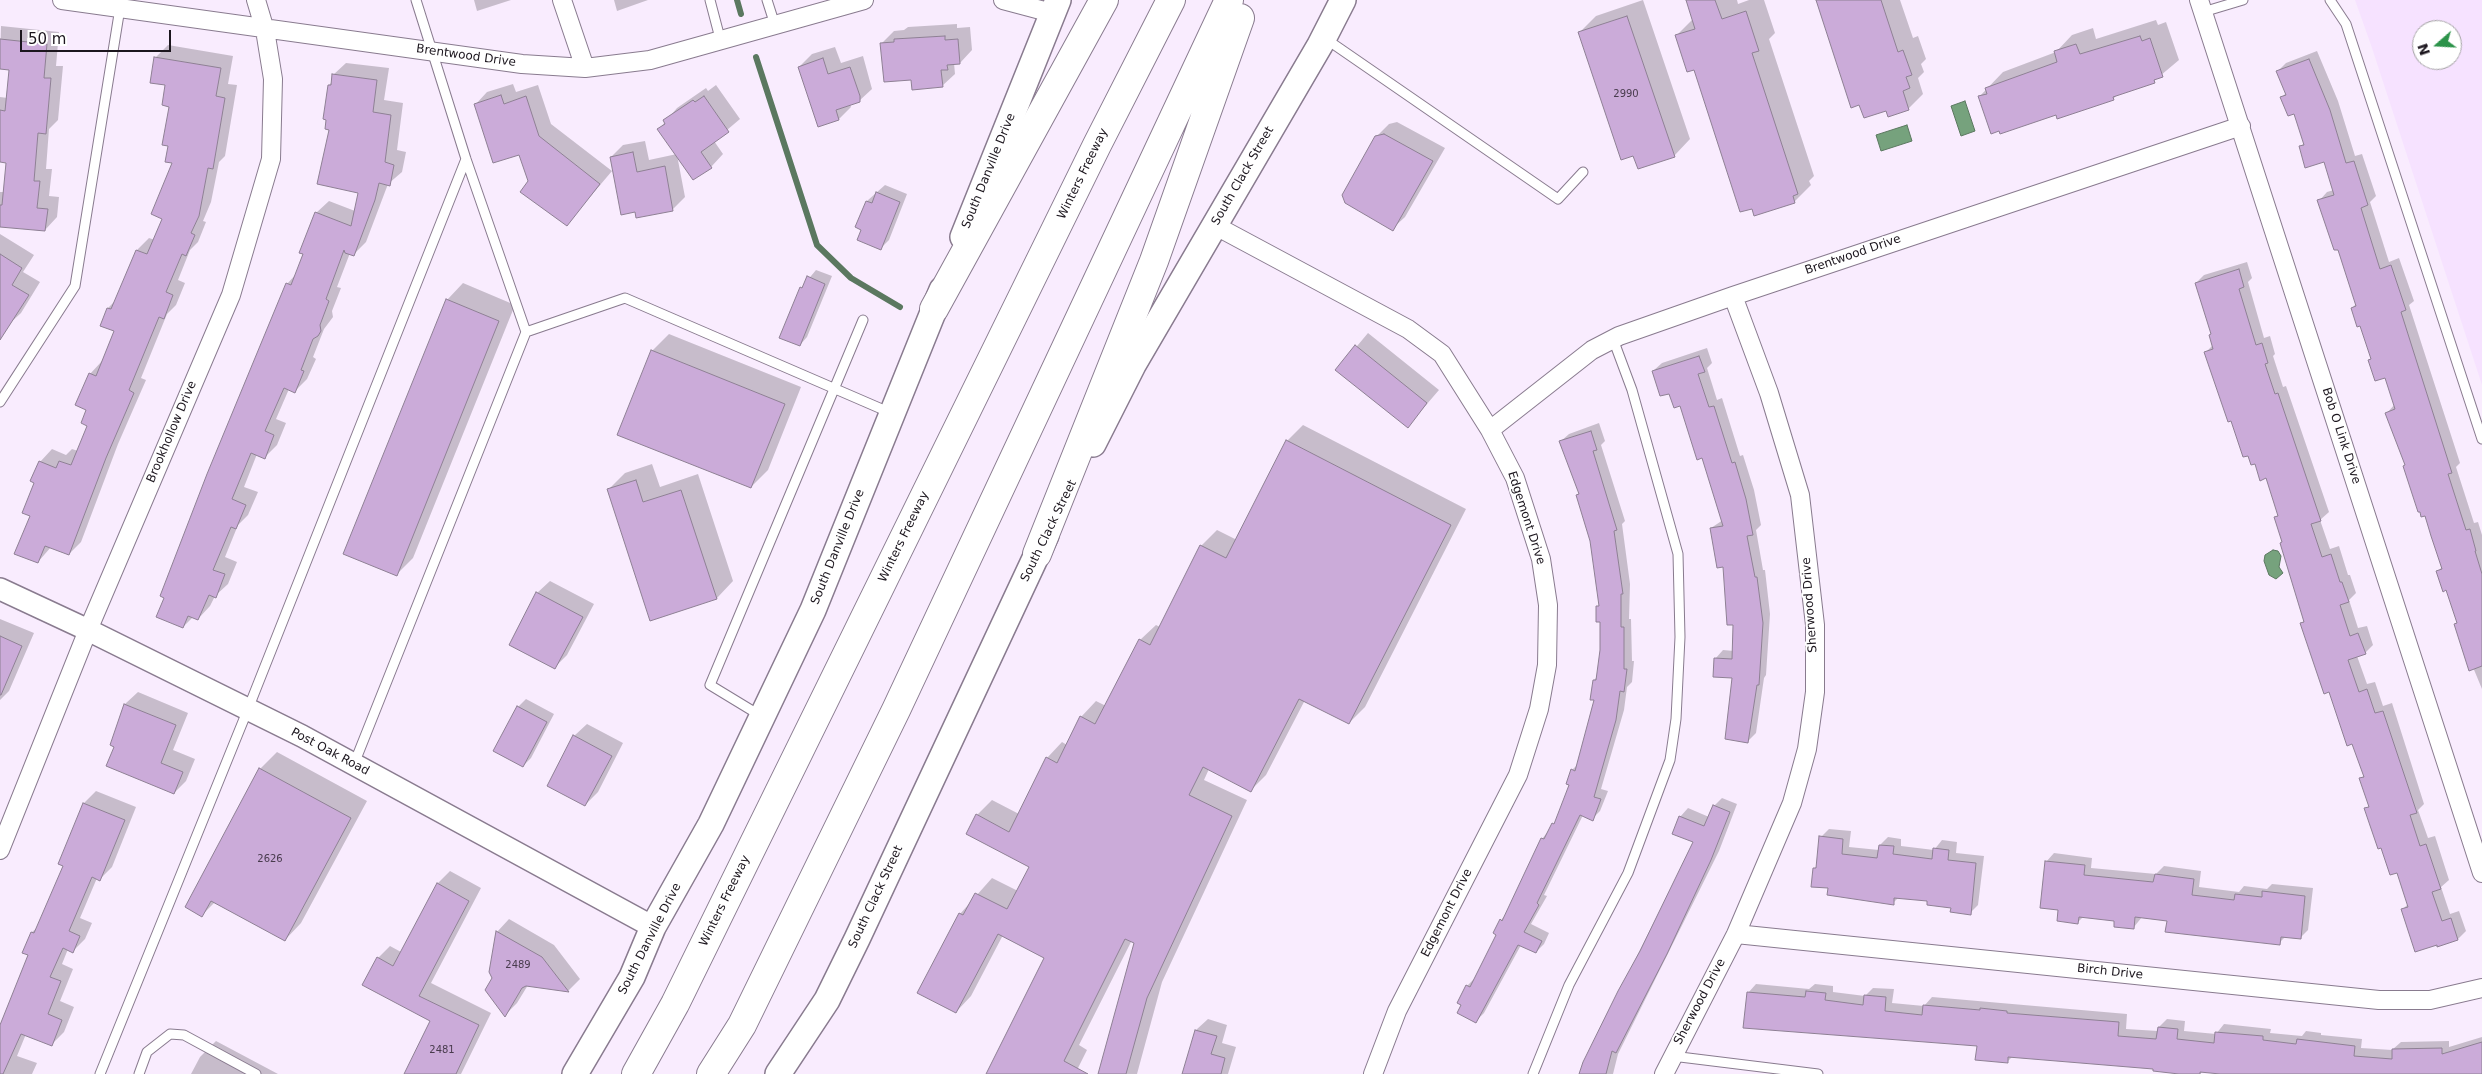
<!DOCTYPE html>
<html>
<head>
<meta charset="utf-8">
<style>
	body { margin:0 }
	#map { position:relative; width:2482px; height:1074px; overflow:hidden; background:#f9ecfe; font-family:"DejaVu Sans",sans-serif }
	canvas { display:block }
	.north { position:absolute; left:2412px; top:20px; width:50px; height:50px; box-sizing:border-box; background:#fff; border:1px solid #a4a2a5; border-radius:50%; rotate:251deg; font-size:14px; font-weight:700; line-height:20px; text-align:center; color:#1c161e }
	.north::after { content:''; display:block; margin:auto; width:18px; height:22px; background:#2c934a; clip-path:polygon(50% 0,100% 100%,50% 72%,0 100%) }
	.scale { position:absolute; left:20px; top:30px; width:151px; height:22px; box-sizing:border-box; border:2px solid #1c161e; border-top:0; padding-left:6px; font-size:15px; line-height:18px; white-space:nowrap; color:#1c161e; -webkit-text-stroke:4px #fff; paint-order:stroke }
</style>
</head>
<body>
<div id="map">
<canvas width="2482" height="1074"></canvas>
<div class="north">N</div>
<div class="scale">50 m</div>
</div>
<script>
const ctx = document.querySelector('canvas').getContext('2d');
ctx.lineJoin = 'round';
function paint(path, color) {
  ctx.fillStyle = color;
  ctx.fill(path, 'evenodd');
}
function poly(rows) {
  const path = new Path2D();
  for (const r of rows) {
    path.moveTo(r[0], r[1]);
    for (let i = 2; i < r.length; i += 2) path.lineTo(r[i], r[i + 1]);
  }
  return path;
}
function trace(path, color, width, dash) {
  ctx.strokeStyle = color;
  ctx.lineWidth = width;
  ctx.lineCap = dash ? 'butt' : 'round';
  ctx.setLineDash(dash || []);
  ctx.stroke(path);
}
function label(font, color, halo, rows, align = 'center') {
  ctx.font = font + ' "DejaVu Sans",sans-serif';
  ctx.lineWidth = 4;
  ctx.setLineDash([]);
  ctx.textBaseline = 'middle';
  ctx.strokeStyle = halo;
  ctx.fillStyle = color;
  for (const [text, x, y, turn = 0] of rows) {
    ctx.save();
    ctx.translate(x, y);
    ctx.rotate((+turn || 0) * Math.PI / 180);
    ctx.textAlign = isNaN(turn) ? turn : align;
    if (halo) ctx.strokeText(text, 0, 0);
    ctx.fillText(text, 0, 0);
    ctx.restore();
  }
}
paint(poly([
	[2355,0,2482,0,2482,385,2371,45],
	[2422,30,2452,30,2452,60,2422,60]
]), '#f6e2ff');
const water = poly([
	[1965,101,1975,131,1961,136,1951,106,1965,101],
	[1907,125,1912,141,1881,151,1876,135,1907,125],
	[2273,550,2278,551,2281,556,2279,567,2283,573,2276,579,2269,575,2264,561,2265,555,2273,550]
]);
paint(water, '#76a27d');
trace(water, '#5b7860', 1);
paint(poly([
	[474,0,511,0,477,11],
	[614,0,648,0,617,11],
	[1643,0,1690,139,1674,156,1579,33,1596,16],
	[1687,0,1737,0,1738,4,1749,0,1764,0,1775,33,1769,39,1814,176,1809,181,1811,185,1794,202,1695,68,1676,36,1693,19],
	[1818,0,1900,0,1913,38,1918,36,1926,59,1921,64,1924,72,1918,78,1923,94,1908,109],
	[2156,20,2158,25,2166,22,2179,60,2154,81,2119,93,2113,99,2057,113,1979,97,2003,72,2056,52,2072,35,2093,28,2096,39],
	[957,24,957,28,970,27,972,50,960,63,954,63,955,74,942,86,912,79,881,44,894,31,904,30,908,27],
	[1,26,59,32,56,66,63,66,58,120,49,129,46,169,52,169,49,196,59,197,57,217,45,230,0,225,0,192,5,192,8,162,0,161,0,97,8,98,11,69,0,68],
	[168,45,233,56,228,84,237,85,225,156,219,162,211,202,203,221,206,222,198,242,190,250,178,280,185,283,176,305,167,314,141,378,146,380,118,444,81,542,69,554,51,547,38,562,32,516,40,462,52,449,66,455,72,449,78,451,89,425,90,374,102,361,115,330,108,308,116,300,137,250,149,238,155,240,164,218,173,162,169,145,171,106,166,84,156,57],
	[835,47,841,63,863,56,872,89,859,101,850,104,851,107,839,119,799,67,812,54],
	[2317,51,2338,101,2355,156,2362,154,2376,196,2370,202,2389,262,2399,258,2414,301,2409,305,2460,463,2456,467,2474,523,2478,522,2482,535,2482,689,2455,624,2458,622,2447,589,2438,571,2442,567,2432,536,2387,413,2395,404,2386,376,2370,360,2372,358,2361,324,2352,308,2357,303,2338,248,2319,201,2327,192,2334,190,2324,160,2300,147,2305,142,2295,112,2282,97,2286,93,2278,71,2286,63],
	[346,63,389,68,384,100,403,103,397,150,406,152,402,172,388,184,366,242,354,254,350,253,337,287,341,288,332,311,333,317,324,329,313,357,316,359,307,379,295,391,289,389,276,419,286,423,277,445,265,457,257,454,244,487,258,492,248,515,238,525,225,557,237,562,228,584,215,596,210,606,198,619,193,617,183,627,287,284,297,273,316,213,329,201,355,211,360,192,331,129,329,85,332,82,333,75],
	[513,84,516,92,538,85,551,124,612,171,567,224,519,153,475,105,487,92],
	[716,85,740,119,714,141,723,154,711,167,677,155,685,197,673,209,637,216,611,157,623,145,645,141,649,160,677,154,659,129,677,108,706,88,708,91],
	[1397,122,1445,148,1405,217,1392,229,1376,137,1389,124],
	[885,185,907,194,889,240,881,248,863,229,867,201],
	[0,234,34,255,23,272,40,282,21,313,8,325,0,320],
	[2247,262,2252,278,2248,282,2264,338,2270,336,2275,354,2273,356,2283,387,2286,386,2329,512,2320,520,2330,549,2339,546,2348,575,2350,575,2356,593,2349,600,2358,628,2367,626,2373,645,2365,653,2357,656,2367,684,2375,682,2383,706,2392,703,2424,804,2418,810,2428,838,2435,836,2449,880,2441,887,2450,914,2459,911,2466,931,2458,939,2416,951,2402,910,2409,903,2398,871,2366,809,2370,805,2361,779,2364,775,2353,742,2302,623,2305,620,2275,518,2279,514,2267,477,2256,463,2206,352,2213,345,2212,333,2196,283,2204,275],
	[816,270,832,276,807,337,800,345,801,288],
	[463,283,515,305,413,558,397,574,447,300],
	[1368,333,1439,390,1408,426,1337,370],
	[669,334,801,387,768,470,751,487,652,351],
	[1707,348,1712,363,1707,368,1717,400,1722,398,1740,456,1743,455,1754,490,1761,525,1756,530,1763,570,1765,570,1770,614,1766,675,1764,678,1756,733,1747,742,1734,677,1715,659,1723,650,1734,651,1735,624,1724,566,1711,528,1723,520,1703,456,1681,404,1653,371,1662,363],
	[1599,423,1605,441,1601,445,1625,521,1622,524,1630,584,1629,619,1631,619,1632,661,1634,661,1632,682,1627,687,1624,710,1601,789,1608,791,1600,811,1592,819,1583,815,1544,895,1547,896,1531,924,1549,933,1544,944,1536,952,1521,945,1484,1013,1476,1021,1462,1004,1467,986,1475,978,1497,934,1501,920,1507,913,1542,839,1557,820,1571,784,1572,770,1578,764,1596,699,1594,680,1598,676,1601,650,1601,621,1598,607,1600,604,1592,541,1577,496,1580,493,1560,442,1569,434],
	[1303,425,1466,509,1365,707,1349,723,1305,700,1266,775,1250,791,1209,769,1204,780,1247,800,1162,982,1137,1074,1099,1074,1136,942,1132,940,1079,1045,1087,1050,1075,1074,987,1074,1046,957,1003,935,971,996,956,1012,960,914,992,878,1018,891,1031,867,977,815,992,800,1019,814,1047,758,1062,742,1067,745,1081,717,1096,701,1106,706,1140,640,1156,625,1160,627,1201,546,1217,530,1237,540,1287,441],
	[652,464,660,487,698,474,733,581,717,598,608,490,625,473],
	[550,581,594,604,567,655,555,667,537,593],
	[0,619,34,633,9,691,0,700],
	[138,692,188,713,173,750,195,759,186,781,174,793,111,745,125,704],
	[526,699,554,714,531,758,523,766,518,707],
	[587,724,623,743,598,792,585,805,574,736],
	[277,752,367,801,301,923,285,940,215,902,202,915,260,769],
	[96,791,136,807,112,867,100,879,97,878,80,918,92,923,85,939,73,951,68,949,62,964,73,969,60,1001,74,1007,64,1032,51,1045,26,1034,17,1056,37,1063,32,1074,0,1074,0,1028,30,955,32,932,38,927,65,865,84,803],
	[1722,798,1737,804,1719,851,1618,1054,1613,1074,1581,1074,1584,1062,1694,842,1680,817,1688,808,1709,817,1714,806],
	[1829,829,1851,831,1849,847,1879,850,1880,845,1888,837,1901,839,1901,846,1934,850,1942,840,1957,842,1956,853,1984,856,1978,905,1970,913,1929,900,1899,897,1893,903,1829,887,1814,869,1818,865,1821,837],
	[2054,853,2092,858,2091,868,2156,874,2164,866,2201,871,2199,887,2239,892,2244,886,2267,889,2272,884,2313,888,2308,930,2300,938,2286,936,2279,943,2168,920,2142,917,2134,927,2116,920,2084,916,2078,922,2059,909,2046,862],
	[450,871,481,888,431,983,491,1013,461,1074,405,1074,432,1021,378,958,390,946,401,952,438,883],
	[509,919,554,945,580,979,568,991,528,985,517,1003,505,1015,490,972,497,932],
	[1756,984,1809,989,1815,984,1833,986,1833,992,1865,996,1873,988,1894,989,1892,1003,1924,1006,1932,997,2127,1014,2126,1029,2158,1031,2159,1027,2167,1019,2185,1021,2184,1031,2216,1034,2224,1024,2271,1029,2270,1033,2302,1036,2306,1031,2321,1033,2321,1035,2362,1039,2361,1048,2392,1050,2401,1042,2449,1041,2449,1047,2482,1037,2482,1074,2233,1074,2203,1071,2200,1074,2191,1074,2155,1068,2013,1056,2007,1062,1978,1045,1748,993],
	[1208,1019,1227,1025,1222,1043,1236,1047,1228,1074,1184,1074,1196,1030],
	[216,1041,278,1074,191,1074,200,1057]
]), '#0003');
trace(poly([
	[737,0,741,14],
	[756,57,817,245,851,278,900,307]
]), '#5b7860', 6);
const building = poly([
	[1686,0,1715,0,1722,19,1746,11,1759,51,1752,53,1798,194,1793,196,1795,203,1754,216,1752,209,1740,212,1694,70,1687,72,1675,35,1695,29,1686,0],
	[1816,0,1881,0,1898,52,1903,50,1912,75,1906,77,1910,88,1903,91,1909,110,1888,117,1886,111,1864,118,1859,105,1851,108,1816,0],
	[1627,16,1675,157,1638,169,1633,156,1621,160,1578,32,1627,16],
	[945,36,945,40,958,39,960,64,947,65,948,70,941,70,943,87,912,90,911,80,884,82,880,43,894,42,894,39,945,36],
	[2140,36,2142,41,2150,38,2163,77,2154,80,2155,83,2113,97,2114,100,2057,119,2056,115,2000,134,1999,131,1991,134,1978,96,1987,94,1985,88,2057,62,2054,51,2076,44,2080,54,2140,36],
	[0,39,47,44,44,78,51,78,46,134,38,133,34,181,40,181,37,208,48,209,45,231,0,227,0,205,2,205,6,163,0,162,0,110,5,111,9,70,0,69,0,39],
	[154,57,221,68,216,96,225,98,213,169,208,168,199,216,191,233,195,235,186,256,182,254,166,292,173,295,164,319,159,317,129,390,134,393,106,458,69,555,45,546,38,563,14,554,30,516,22,513,34,483,30,481,39,461,56,468,59,461,71,465,87,426,81,423,86,410,75,405,89,373,96,376,114,331,100,326,107,308,111,309,136,250,147,254,162,219,151,214,172,163,165,162,168,146,162,145,169,107,162,105,165,85,150,83,154,57],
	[823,58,828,74,850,67,860,96,860,102,836,110,839,120,818,127,798,67,823,58],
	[2309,59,2330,110,2346,163,2354,161,2368,205,2361,208,2380,269,2391,265,2406,310,2401,312,2452,473,2448,474,2466,530,2470,529,2476,551,2475,551,2482,574,2482,666,2469,671,2454,624,2457,623,2446,590,2443,592,2436,571,2442,569,2431,536,2425,516,2421,517,2420,512,2418,512,2403,466,2405,465,2385,413,2395,409,2385,378,2375,381,2368,360,2371,359,2360,326,2357,327,2351,308,2356,306,2338,250,2334,250,2317,200,2334,195,2324,162,2305,168,2299,146,2304,145,2294,114,2288,116,2280,97,2286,95,2276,71,2309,59],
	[332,74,377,80,373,112,391,115,385,162,394,165,390,186,379,183,375,200,354,256,345,253,344,250,326,299,329,301,320,325,321,331,318,336,313,339,301,370,304,371,295,393,284,388,265,431,274,435,265,459,251,453,232,499,246,505,236,529,231,527,213,570,225,574,216,598,209,595,198,620,188,616,183,628,156,617,164,598,160,596,207,474,286,283,291,285,303,254,299,253,315,212,351,226,358,193,317,184,329,130,325,129,326,120,323,119,328,85,331,85,332,74],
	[501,95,504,104,526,96,539,136,600,184,567,226,520,192,528,181,519,155,493,163,474,104,501,95],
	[704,96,729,132,701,152,712,168,693,180,657,129,665,124,663,120,693,100,695,102,704,96],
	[1384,134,1433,161,1393,231,1345,203,1342,195,1375,136,1384,134],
	[633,152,637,172,665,166,673,211,636,218,635,212,621,215,610,157,633,152],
	[876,192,900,202,881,250,857,240,861,230,855,227,866,201,872,203,876,192],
	[0,254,22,268,12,285,29,295,0,340,0,254],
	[2239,269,2244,287,2239,289,2256,345,2262,343,2268,363,2265,364,2275,394,2278,393,2321,521,2311,524,2322,557,2331,554,2340,582,2342,582,2349,602,2340,605,2350,636,2358,633,2366,654,2348,660,2359,692,2367,689,2375,713,2383,711,2417,813,2410,815,2420,846,2426,844,2441,889,2432,892,2442,921,2451,918,2458,940,2437,947,2437,945,2415,952,2401,909,2408,907,2397,873,2390,875,2381,848,2378,849,2364,808,2369,807,2359,778,2364,777,2352,744,2347,746,2329,692,2324,694,2300,623,2304,622,2280,543,2282,542,2274,517,2278,516,2266,478,2260,481,2255,464,2251,465,2248,456,2243,457,2231,421,2228,422,2204,352,2213,349,2209,335,2211,334,2195,283,2239,269],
	[807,276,825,284,800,346,779,338,800,287,802,288,807,276],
	[446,299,499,321,397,576,343,554,446,299],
	[1355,345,1427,403,1408,428,1335,370,1355,345],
	[651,350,785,404,751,488,617,435,651,350],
	[1699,356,1705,372,1698,374,1709,407,1714,406,1732,463,1735,462,1746,499,1753,535,1747,536,1755,577,1757,577,1763,623,1759,685,1757,685,1748,743,1725,739,1732,678,1713,677,1714,658,1732,659,1733,625,1727,625,1723,567,1717,568,1710,528,1723,526,1702,458,1697,460,1680,406,1674,408,1669,394,1660,396,1652,371,1699,356],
	[1591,431,1597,450,1593,451,1617,530,1614,531,1623,594,1621,594,1621,627,1624,627,1624,669,1627,669,1624,692,1620,691,1616,720,1594,797,1601,799,1593,821,1580,815,1537,903,1539,905,1524,932,1542,941,1536,953,1518,945,1476,1023,1457,1013,1461,1005,1457,1003,1466,985,1470,987,1496,935,1493,933,1500,919,1502,921,1541,838,1544,839,1552,823,1554,824,1569,785,1566,784,1571,769,1575,771,1594,700,1590,700,1593,680,1596,680,1600,650,1600,622,1596,622,1596,606,1599,606,1590,541,1576,495,1579,494,1559,441,1591,431],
	[1286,440,1451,525,1349,724,1299,699,1251,792,1203,767,1189,795,1232,816,1147,998,1126,1074,1098,1074,1134,943,1125,939,1064,1061,1088,1074,986,1074,1044,958,998,934,956,1013,917,993,959,913,963,915,975,893,1007,909,1029,867,966,834,976,814,1009,832,1046,757,1057,763,1080,716,1095,724,1139,639,1150,645,1200,545,1226,558,1286,440],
	[636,480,643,502,681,490,717,599,650,621,607,489,636,480],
	[536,592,583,617,555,669,509,645,536,592],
	[0,636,22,646,1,695,0,695,0,636],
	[124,704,176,725,161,763,183,772,174,794,106,766,114,747,110,745,124,704],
	[517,706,547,722,523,767,493,751,517,706],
	[573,735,612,756,585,806,547,786,573,735],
	[259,768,351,818,285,941,211,901,202,917,185,907,259,768],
	[83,803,125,820,100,881,92,877,69,931,80,936,73,953,63,948,50,977,61,981,48,1014,62,1020,52,1046,21,1034,3,1074,0,1074,0,1025,28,955,22,953,31,932,34,933,63,866,58,864,83,803],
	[1713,805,1730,812,1711,860,1667,954,1616,1053,1612,1051,1606,1074,1579,1074,1583,1062,1618,991,1640,951,1693,842,1672,834,1679,816,1704,826,1713,805],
	[1819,836,1843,839,1842,854,1877,858,1879,845,1894,846,1893,854,1932,859,1933,848,1949,850,1948,860,1976,863,1971,915,1950,912,1951,908,1927,905,1927,901,1894,898,1894,905,1827,895,1828,888,1811,887,1813,868,1816,868,1819,836],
	[2045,861,2085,865,2084,875,2153,882,2155,874,2194,879,2192,895,2234,900,2235,894,2262,897,2262,891,2305,896,2301,939,2281,937,2280,945,2165,932,2167,921,2135,917,2134,929,2114,927,2114,921,2079,917,2078,924,2057,921,2058,910,2040,908,2045,861],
	[437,883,469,901,419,996,479,1025,456,1074,404,1074,430,1021,362,985,377,957,393,966,437,883],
	[496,931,542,957,569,992,526,986,522,988,505,1017,485,990,492,978,489,972,496,931],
	[1806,991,1826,993,1825,1000,1863,1005,1864,995,1886,997,1885,1011,1922,1015,1923,1005,1980,1010,1980,1008,2007,1011,2007,1013,2119,1022,2118,1036,2156,1039,2158,1027,2178,1029,2177,1039,2214,1043,2215,1032,2263,1036,2263,1040,2296,1044,2297,1039,2355,1046,2354,1056,2392,1059,2392,1049,2442,1048,2442,1054,2482,1042,2482,1074,2220,1074,2200,1072,2200,1074,2179,1074,2153,1071,2153,1069,2008,1057,2008,1063,1975,1060,1977,1046,1743,1028,1747,992,1805,997,1806,991],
	[1195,1030,1217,1036,1211,1054,1225,1058,1221,1074,1182,1074,1195,1030]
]);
paint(building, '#cbabd9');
trace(building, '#8e8094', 1);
const service = poly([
	[710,0,721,42],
	[767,0,775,25],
	[2330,0,2346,24,2482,439],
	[2203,12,2243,0],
	[1326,39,1558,199,1583,172],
	[526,332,625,298,891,413],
	[0,402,75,286,120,8],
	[761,716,710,685,863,320],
	[354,764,526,332,466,159,416,0],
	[1672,1056,1818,1074],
	[100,1074,248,709,466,159],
	[139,1074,147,1052,170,1034,184,1035,256,1074],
	[1533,1074,1569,985,1628,873,1670,760,1676,719,1680,637,1678,554,1632,390,1613,339]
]);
const minor = poly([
	[62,0,522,64,585,68,650,60,864,0],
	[562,0,585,68],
	[1003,0,1052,13],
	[2199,0,2482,873],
	[1214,225,1408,329,1442,354,1490,430,1515,478,1541,559,1548,605,1547,665,1539,709,1518,775,1397,1011,1373,1074],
	[1490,430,1592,350,1619,336,1733,296,2241,126],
	[0,850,88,630,231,295,271,159,273,79,265,30,256,0],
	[1736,934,2379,1000,2430,1000,2482,988],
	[1664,1074,1736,934,1792,803,1807,749,1815,692,1815,625,1800,495,1769,393,1733,296]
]);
const tertiary = poly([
	[0,589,88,630,302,736,653,927]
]);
const secondary = poly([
	[963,237,1058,0],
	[1093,444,1133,365,1320,45,1343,0],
	[575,1074,632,977,653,927,711,824,813,610,942,290],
	[778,1074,827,1000,857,939,1046,535]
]);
const motorway = poly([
	[934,309,1104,0],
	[1037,554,1154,261,1240,18],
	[636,1074,675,1004,1097,145,1171,0],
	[711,1074,742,1025,896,710,1229,0]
]);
trace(service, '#897b8f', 11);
trace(minor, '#897b8f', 20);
trace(tertiary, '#897b8f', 24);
trace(secondary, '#897b8f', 28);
trace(motorway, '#897b8f', 30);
trace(service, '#fff', 9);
trace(minor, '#fff', 18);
trace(tertiary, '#fff', 21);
trace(secondary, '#fff', 25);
trace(motorway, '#fff', 28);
label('10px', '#483b4d', null, [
	["2990",1626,94],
	["2626",270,859],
	["2489",518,965],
	["2481",442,1050]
]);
label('12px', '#1c161e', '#fff', [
	["Brentwood Drive",466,56,8],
	["South Danville Drive",989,171,-68],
	["Winters Freeway",1083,174,-64],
	["South Clack Street",1243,176,-60],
	["Brentwood Drive",1853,255,-19],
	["Brookhollow Drive",172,432,-67],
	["Bob O Link Drive",2341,436,72],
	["Edgemont Drive",1526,518,72],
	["South Clack Street",1049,531,-64],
	["Winters Freeway",904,537,-64],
	["South Danville Drive",838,547,-68],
	["Sherwood Drive",1810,605,-94],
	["Post Oak Road",330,752,28],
	["South Clack Street",876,897,-65],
	["Winters Freeway",725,901,-64],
	["Edgemont Drive",1447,913,-63],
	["South Danville Drive",650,939,-63],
	["Birch Drive",2110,972,6],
	["Sherwood Drive",1700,1002,-62]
]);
</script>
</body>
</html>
